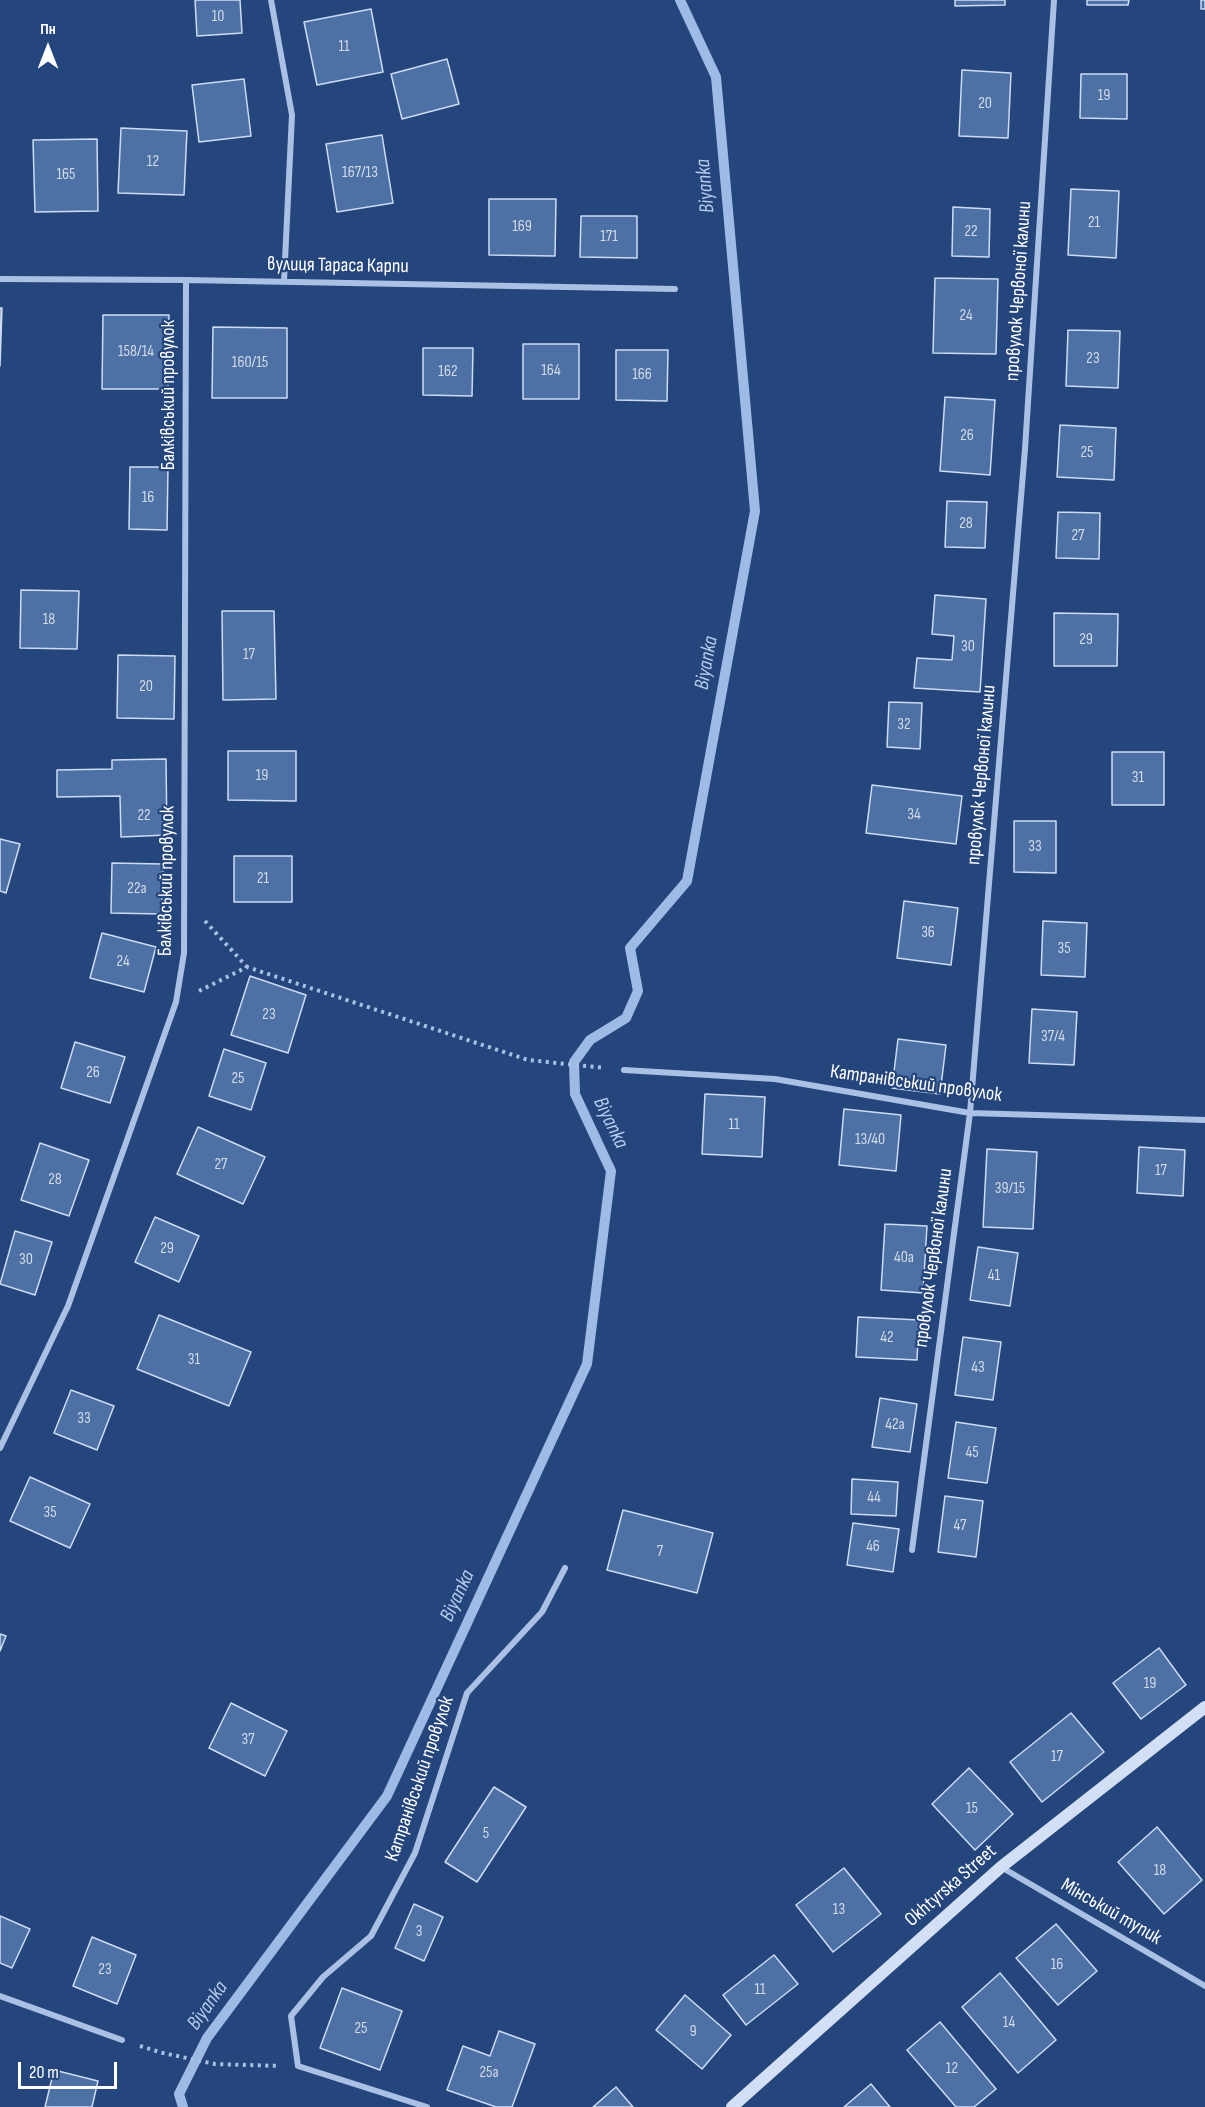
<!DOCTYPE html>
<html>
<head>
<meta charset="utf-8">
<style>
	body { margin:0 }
	#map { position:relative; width:1205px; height:2107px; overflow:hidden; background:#25467c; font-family:"Sofia Sans Condensed",sans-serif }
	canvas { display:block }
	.north { position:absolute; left:18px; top:18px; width:60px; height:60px; -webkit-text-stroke:4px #25467c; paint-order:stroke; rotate:0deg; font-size:16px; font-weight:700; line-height:24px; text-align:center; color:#fff }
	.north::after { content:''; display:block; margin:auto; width:21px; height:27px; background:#fff; clip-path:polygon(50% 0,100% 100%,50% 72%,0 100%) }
	.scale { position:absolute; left:18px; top:2062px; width:99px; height:27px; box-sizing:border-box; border:3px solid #fff; border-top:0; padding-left:8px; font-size:18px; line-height:21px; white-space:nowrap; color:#fff; -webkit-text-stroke:4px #25467c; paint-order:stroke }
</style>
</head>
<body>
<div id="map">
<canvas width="1205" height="2107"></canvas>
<div class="north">Пн</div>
<div class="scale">20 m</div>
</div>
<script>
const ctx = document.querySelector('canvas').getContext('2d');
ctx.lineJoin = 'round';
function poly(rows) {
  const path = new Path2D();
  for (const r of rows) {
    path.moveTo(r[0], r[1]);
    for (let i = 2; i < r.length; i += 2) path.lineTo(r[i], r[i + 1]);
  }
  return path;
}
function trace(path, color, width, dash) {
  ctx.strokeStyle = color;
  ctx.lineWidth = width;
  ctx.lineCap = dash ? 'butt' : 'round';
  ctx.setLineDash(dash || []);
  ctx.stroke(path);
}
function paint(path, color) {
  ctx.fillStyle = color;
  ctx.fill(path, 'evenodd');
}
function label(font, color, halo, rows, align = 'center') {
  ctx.font = font + ' "Sofia Sans Condensed",sans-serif';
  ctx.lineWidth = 4.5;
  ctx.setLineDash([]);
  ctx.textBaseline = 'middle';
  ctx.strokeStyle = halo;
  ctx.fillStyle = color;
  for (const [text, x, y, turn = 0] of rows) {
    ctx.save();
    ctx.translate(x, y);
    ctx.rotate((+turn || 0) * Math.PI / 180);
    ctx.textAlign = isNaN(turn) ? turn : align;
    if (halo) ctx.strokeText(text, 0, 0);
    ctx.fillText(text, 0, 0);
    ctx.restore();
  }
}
trace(poly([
	[183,2107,179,2094,207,2038,387,1796,587,1364,611,1171,575,1094,574,1062,590,1040,626,1018,638,991,630,948,687,881,755,511,716,77,680,0]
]), '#9ebbe6', 10);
const building = poly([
	[195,0,240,0,242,33,197,36,195,0],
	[955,0,1005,0,1005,5,955,6,955,0],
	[1087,0,1129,0,1128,5,1087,5,1087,0],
	[1201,0,1205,0,1205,9,1201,9,1201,0],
	[371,9,383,72,317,85,304,22,371,9],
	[447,59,459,104,402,119,391,74,447,59],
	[962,70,1011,73,1008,138,959,136,962,70],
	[1081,74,1127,74,1127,119,1080,118,1081,74],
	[244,79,251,136,199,142,192,85,244,79],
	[121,128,187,131,184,195,118,193,121,128],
	[382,135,393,203,337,212,326,144,382,135],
	[97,139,98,211,35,212,33,140,97,139],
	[1071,189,1119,191,1116,258,1068,255,1071,189],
	[489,199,556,199,555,256,489,255,489,199],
	[953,207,990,209,989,257,952,256,953,207],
	[581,216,637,216,637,258,580,257,581,216],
	[935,278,998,279,996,354,933,353,935,278],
	[0,308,2,308,0,366,0,308],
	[103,315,169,315,168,389,102,389,103,315],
	[213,327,287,328,287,398,212,398,213,327],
	[1068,330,1120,331,1118,388,1066,386,1068,330],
	[523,344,579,344,579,399,523,399,523,344],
	[423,348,473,348,472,396,423,395,423,348],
	[616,350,668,350,667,401,616,400,616,350],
	[945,397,995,400,990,475,940,471,945,397],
	[1060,425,1116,428,1114,480,1057,477,1060,425],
	[130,467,168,467,167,530,129,529,130,467],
	[947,501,987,502,985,548,945,547,947,501],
	[1058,512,1100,513,1099,559,1056,558,1058,512],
	[21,590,79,591,77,649,20,648,21,590],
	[935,595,986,599,980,692,914,688,917,658,952,660,954,636,932,634,935,595],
	[222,611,274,611,276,699,223,700,222,611],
	[1054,613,1118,614,1117,666,1054,666,1054,613],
	[118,655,175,656,174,719,117,718,118,655],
	[889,702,922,703,920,749,887,747,889,702],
	[228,751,296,751,296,801,228,800,228,751],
	[1112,752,1164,752,1164,805,1112,805,1112,752],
	[166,759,167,835,121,837,120,796,57,797,57,770,112,769,112,760,166,759],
	[872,785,962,796,956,844,866,833,872,785],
	[1014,821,1056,821,1056,873,1014,872,1014,821],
	[0,839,20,844,6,893,0,891,0,839],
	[234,856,292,856,292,902,234,902,234,856],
	[112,863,163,864,162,914,111,913,112,863],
	[904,901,958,908,951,965,897,958,904,901],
	[1043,921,1087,923,1085,977,1041,975,1043,921],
	[102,933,156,947,144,992,90,978,102,933],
	[250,976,306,995,288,1053,231,1035,250,976],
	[1032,1009,1077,1012,1074,1065,1029,1063,1032,1009],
	[898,1039,946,1045,940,1094,892,1088,898,1039],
	[75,1042,125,1057,110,1103,61,1088,75,1042],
	[224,1049,266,1063,251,1110,209,1096,224,1049],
	[705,1094,765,1097,762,1157,702,1154,705,1094],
	[844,1109,901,1115,896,1171,839,1165,844,1109],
	[198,1127,265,1157,243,1204,177,1174,198,1127],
	[40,1143,89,1160,69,1216,21,1200,40,1143],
	[1139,1147,1185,1150,1183,1196,1137,1193,1139,1147],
	[987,1149,1037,1152,1033,1229,983,1227,987,1149],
	[155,1217,199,1236,179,1282,135,1262,155,1217],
	[885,1224,927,1226,923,1293,881,1290,885,1224],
	[15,1231,52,1242,35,1295,0,1284,15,1231],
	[978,1247,1018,1253,1010,1306,970,1300,978,1247],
	[159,1315,251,1352,229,1406,137,1369,159,1315],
	[858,1317,919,1320,917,1360,856,1357,858,1317],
	[963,1337,1001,1342,993,1400,955,1395,963,1337],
	[71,1390,114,1406,97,1450,54,1433,71,1390],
	[880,1398,917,1404,910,1452,872,1447,880,1398],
	[956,1422,996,1428,987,1483,948,1478,956,1422],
	[30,1477,90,1504,70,1548,10,1521,30,1477],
	[852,1479,898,1482,896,1516,851,1514,852,1479],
	[945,1496,983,1501,976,1557,938,1552,945,1496],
	[623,1510,713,1533,697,1593,607,1570,623,1510],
	[853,1523,899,1529,893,1572,847,1565,853,1523],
	[0,1634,6,1636,0,1651,0,1634],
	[1159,1648,1186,1685,1141,1719,1113,1683,1159,1648],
	[231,1703,287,1731,265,1776,209,1748,231,1703],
	[1071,1713,1104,1752,1042,1802,1010,1762,1071,1713],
	[969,1768,1013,1814,975,1850,932,1804,969,1768],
	[494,1787,526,1807,477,1882,445,1862,494,1787],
	[1157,1827,1202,1880,1164,1914,1118,1862,1157,1827],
	[844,1868,881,1914,833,1952,796,1905,844,1868],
	[414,1904,443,1917,424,1961,395,1948,414,1904],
	[0,1916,30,1929,12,1968,0,1963,0,1916],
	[1056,1924,1097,1971,1058,2005,1016,1958,1056,1924],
	[92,1937,136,1955,117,2004,73,1986,92,1937],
	[774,1955,798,1984,746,2025,723,1995,774,1955],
	[1000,1973,1056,2040,1018,2073,962,2007,1000,1973],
	[342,1988,402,2011,380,2070,320,2048,342,1988],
	[685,1995,731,2035,702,2069,656,2030,685,1995],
	[940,2022,996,2089,974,2107,956,2107,907,2050,940,2022],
	[499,2031,535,2044,512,2107,496,2107,447,2090,463,2046,490,2056,499,2031],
	[54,2070,98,2081,92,2107,45,2107,54,2070],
	[871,2084,890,2107,844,2107,871,2084],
	[616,2087,633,2107,593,2107,616,2087]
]);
paint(building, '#4d70a5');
trace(building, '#cddcf4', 1.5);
trace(poly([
	[205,921,247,967],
	[199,991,247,967,528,1060,605,1068],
	[140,2046,163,2053,215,2064,280,2066]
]), '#aac1e5', 4, [3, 4.5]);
trace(poly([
	[271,0,292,115,284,281],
	[0,279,186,280,675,289],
	[624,1070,775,1079,970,1113,1205,1120],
	[0,1448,68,1306,176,1002,184,953,186,280],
	[912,1550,970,1113,1025,449,1054,0],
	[1001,1867,1205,1986],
	[0,1996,122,2040],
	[427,2107,298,2066,291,2016,323,1977,371,1936,415,1853,467,1693,542,1612,565,1568]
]), '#aac1e5', 6);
trace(poly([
	[732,2107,1001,1867,1205,1707]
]), '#d3dff5', 12);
label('16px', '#d2dbe8', null, [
	["10",218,17],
	["11",344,47],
	["19",1104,96],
	["20",985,104],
	["12",153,162],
	["167/13",360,173],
	["165",66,175],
	["21",1094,223],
	["169",522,227],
	["22",971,232],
	["171",609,237],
	["24",966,316],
	["158/14",136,352],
	["23",1093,359],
	["160/15",250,363],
	["164",551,371],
	["162",448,372],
	["166",642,375],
	["26",967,436],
	["25",1087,453],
	["16",148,498],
	["28",966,524],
	["27",1078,536],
	["18",49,620],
	["29",1086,640],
	["30",968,647],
	["17",249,655],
	["20",146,687],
	["32",904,725],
	["19",262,776],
	["31",1138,778],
	["34",914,815],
	["22",144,816],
	["33",1035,847],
	["21",263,879],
	["22а",137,889],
	["36",928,933],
	["35",1064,949],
	["24",123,962],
	["23",269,1015],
	["37/4",1053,1037],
	["26",93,1073],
	["25",238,1079],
	["11",734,1125],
	["13/40",870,1140],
	["27",221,1165],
	["17",1161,1171],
	["28",55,1180],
	["39/15",1010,1189],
	["29",167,1249],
	["40а",904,1258],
	["30",26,1260],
	["41",994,1276],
	["42",887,1338],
	["31",194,1360],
	["43",978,1368],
	["33",84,1419],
	["42а",895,1425],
	["45",972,1453],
	["44",874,1498],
	["35",50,1513],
	["47",960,1526],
	["46",873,1547],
	["7",660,1552],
	["19",1150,1684],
	["37",248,1740],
	["17",1057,1757],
	["15",972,1809],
	["5",486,1834],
	["18",1160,1871],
	["13",839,1910],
	["3",419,1932],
	["16",1057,1965],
	["23",105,1970],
	["11",760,1990],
	["14",1009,2023],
	["25",361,2029],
	["9",693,2032],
	["12",952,2069],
	["25а",489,2073]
]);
label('20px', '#fff', '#25467c', [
	["вулиця Тараса Карпи",338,266,1],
	["провулок Червоної калини",1019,291,-86],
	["Балківський провулок",169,395,-90],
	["провулок Червоної калини",982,775,-85],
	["Балківський провулок",167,881,-89],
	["Катранівський провулок",916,1084,8],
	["провулок Червоної калини",934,1258,-82],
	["Катранівський провулок",420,1779,-71],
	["Okhtyrska Street",951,1886,-41],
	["Мінський тупик",1111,1912,30]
]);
label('italic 21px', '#b5cbed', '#25467c', [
	["Biyanka",706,186,-95],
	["Biyanka",707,663,-80],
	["Biyanka",610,1123,64],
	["Biyanka",458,1596,-65],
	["Biyanka",208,2006,-55]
]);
</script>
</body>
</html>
